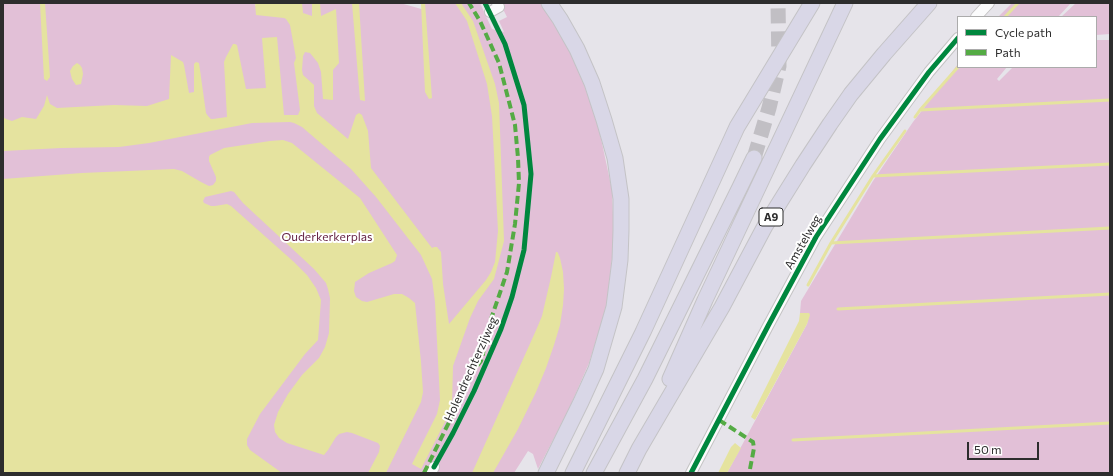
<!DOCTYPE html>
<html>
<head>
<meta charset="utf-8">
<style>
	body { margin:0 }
	#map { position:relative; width:1113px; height:476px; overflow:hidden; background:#e6e4ea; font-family:Commissioner,sans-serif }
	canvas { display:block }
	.frame { position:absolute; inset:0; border:4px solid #2d2d2d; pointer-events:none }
	.legend { position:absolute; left:957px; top:16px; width:140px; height:52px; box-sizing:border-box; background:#fff; border:1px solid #ababab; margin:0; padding:5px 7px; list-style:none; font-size:12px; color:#2d2d2d }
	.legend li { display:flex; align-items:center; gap:8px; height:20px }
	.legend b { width:20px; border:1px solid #ababab }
	.scale { position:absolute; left:967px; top:442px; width:72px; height:18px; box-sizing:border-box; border:2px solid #2d2d2d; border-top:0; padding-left:5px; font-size:12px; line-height:14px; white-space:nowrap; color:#2d2d2d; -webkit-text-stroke:3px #fff; paint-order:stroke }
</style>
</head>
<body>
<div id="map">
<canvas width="1113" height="476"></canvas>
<div class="frame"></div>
<ul class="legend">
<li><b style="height:5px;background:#00873e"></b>Cycle path</li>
<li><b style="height:5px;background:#54ab44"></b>Path</li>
</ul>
<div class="scale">50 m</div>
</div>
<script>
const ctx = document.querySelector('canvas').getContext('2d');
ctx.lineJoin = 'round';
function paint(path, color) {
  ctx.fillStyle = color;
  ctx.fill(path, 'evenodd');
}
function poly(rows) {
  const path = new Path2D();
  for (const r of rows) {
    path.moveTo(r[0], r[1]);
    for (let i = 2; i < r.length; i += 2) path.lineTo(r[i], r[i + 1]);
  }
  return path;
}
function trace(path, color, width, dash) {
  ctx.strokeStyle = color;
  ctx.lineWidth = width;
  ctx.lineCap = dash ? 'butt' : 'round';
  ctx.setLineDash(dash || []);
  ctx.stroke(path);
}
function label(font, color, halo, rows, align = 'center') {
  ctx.font = font + ' Commissioner,sans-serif';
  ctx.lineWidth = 4;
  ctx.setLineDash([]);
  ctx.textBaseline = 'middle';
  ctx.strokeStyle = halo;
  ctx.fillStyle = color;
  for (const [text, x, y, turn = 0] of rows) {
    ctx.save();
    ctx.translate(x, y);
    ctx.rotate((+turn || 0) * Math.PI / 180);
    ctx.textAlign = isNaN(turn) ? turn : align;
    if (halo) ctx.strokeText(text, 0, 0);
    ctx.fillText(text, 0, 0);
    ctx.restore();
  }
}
paint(poly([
	[3,3,255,3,255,6,302,3,400,3,425,10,425,3,480,3,492,29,504,32,499,21,507,17,500,3,540,3,548,14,572,55,589,93,600,134,612,190,614,240,607,305,589,363,569,409,538,469,533,454,528,451,514,473,3,473],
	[1012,3,1071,3,1058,17,998,17],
	[1076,3,1110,3,1110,34,1096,35,1096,17,1061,17],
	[1096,40,1110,40,1110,473,727,473,807,324,809,313,800,313,801,301,873,181,913,122,958,64,958,67,1007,67,997,79,999,81,1013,67,1096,67]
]), '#e2c0d7');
paint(poly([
	[40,3,45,3,50,77,47,81,44,79],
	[255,3,302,3,303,13,312,16,312,3,320,3,321,16,336,9,339,63,333,70,333,100,323,99,321,72,318,63,310,53,305,52,303,56,302,70,303,75,314,85,314,106,317,113,348,139,356,115,359,113,362,115,368,131,371,168,432,248,434,247,437,247,441,252,443,284,449,324,486,280,491,272,495,262,498,231,492,116,487,84,467,21,455,3,461,3,473,21,495,84,499,103,504,241,494,279,478,301,470,318,453,366,452,404,447,418,421,469,412,464,437,414,440,400,435,302,432,279,421,255,376,197,351,169,302,127,294,123,290,122,252,123,149,143,119,147,61,148,3,151,3,117,6,119,12,121,22,117,36,119,44,106,47,95,50,104,57,108,114,105,147,106,169,99,171,55,183,62,184,65,189,93,194,92,194,64,196,62,199,63,206,113,208,116,211,119,213,119,227,117,224,62,226,57,233,44,235,44,237,45,246,89,266,88,262,38,277,37,284,115,298,115,300,110,294,63,296,58,290,25,286,19,284,18,256,15],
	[352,3,359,3,365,101,360,100],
	[421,3,425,3,432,98,429,99,425,92],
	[77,63,80,65,82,68,83,74,81,84,76,85,72,79,70,71,73,66],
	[283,140,292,143,360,198,397,255,395,261,392,263,369,273,355,282,354,291,356,297,362,301,367,302,394,294,402,294,409,298,415,303,421,362,423,392,421,402,386,473,368,473,379,452,380,446,378,443,352,433,347,432,339,434,336,437,328,450,324,455,287,443,279,438,275,432,274,425,278,412,288,394,302,375,319,358,325,347,329,333,330,298,328,289,326,283,314,269,243,203,234,192,231,191,205,197,203,201,204,203,211,206,215,206,227,204,231,206,294,262,307,275,316,288,321,300,318,340,305,354,260,414,247,439,247,445,250,450,282,473,3,473,3,179,82,173,174,169,182,171,201,182,209,186,213,185,216,181,216,177,209,161,209,157,210,155,224,148,270,141],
	[556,252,557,252,558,253,560,258,563,272,564,289,563,305,560,325,554,345,546,368,536,392,518,429,493,473,472,473,537,328,542,316,551,277],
	[800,313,809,313,810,315,807,324,755,420,751,417,799,321],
	[735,443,741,448,727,473,718,473,731,447]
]), '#e5e39f');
trace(poly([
	[1005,17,1018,3],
	[920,110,1110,100],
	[915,117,920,110,958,67],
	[873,176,1110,164],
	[831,243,1110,228],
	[808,285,831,243,873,176,905,131],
	[838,309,1110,294],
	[793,440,1110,423]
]), '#e5e39f', 3);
trace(poly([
	[754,158,769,108,779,66,778,3]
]), '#c1bfc4', 15, [15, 8]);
const minor = poly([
	[490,12,499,7,497,3],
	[976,17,989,3],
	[431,473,434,467],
	[691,473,768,326,816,237,880,139,929,72,958,38]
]);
const highway = poly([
	[670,379,705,300,845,3],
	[546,473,581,402,596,369,614,307,620,260,621,230,621,199,615,158,604,120,592,83,577,49,560,19,549,3],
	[573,473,643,332,737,127,812,3],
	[594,473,645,379,740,187,754,158],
	[627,473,639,449,722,307,765,226,803,165,830,124,851,94,884,54,929,3]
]);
trace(minor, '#c4c3c4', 12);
trace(highway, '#c4c3c6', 17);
trace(minor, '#fbfbfc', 10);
trace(highway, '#d9d7e7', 15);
trace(poly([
	[719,420,753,442,754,448,750,469],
	[424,473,457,406,470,375,481,361,483,354,487,331,507,272,515,224,519,183,518,158,515,125,499,63,480,21,469,3]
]), '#54ab44', 4, [8, 4]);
trace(poly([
	[434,467,453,433,474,391,501,329,512,297,524,250,531,174,524,105,505,44,485,3],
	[691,473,768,326,816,237,880,139,929,72,958,38]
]), '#00873e', 5);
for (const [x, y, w] of [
	[771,217,24]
]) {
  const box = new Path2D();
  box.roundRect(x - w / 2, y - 9, w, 18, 3);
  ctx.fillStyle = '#fff';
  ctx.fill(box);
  trace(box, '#2d2d2d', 1);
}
label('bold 11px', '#2d2d2d', null, [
	["A9",771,217]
]);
label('12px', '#652243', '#fff', [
	["Ouderkerkerplas",327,237]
]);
label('12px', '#2d2d2d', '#fff', [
	["Amstelweg",803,242,-60],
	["Holendrechterzijweg",471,369,-66]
]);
</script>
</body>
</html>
